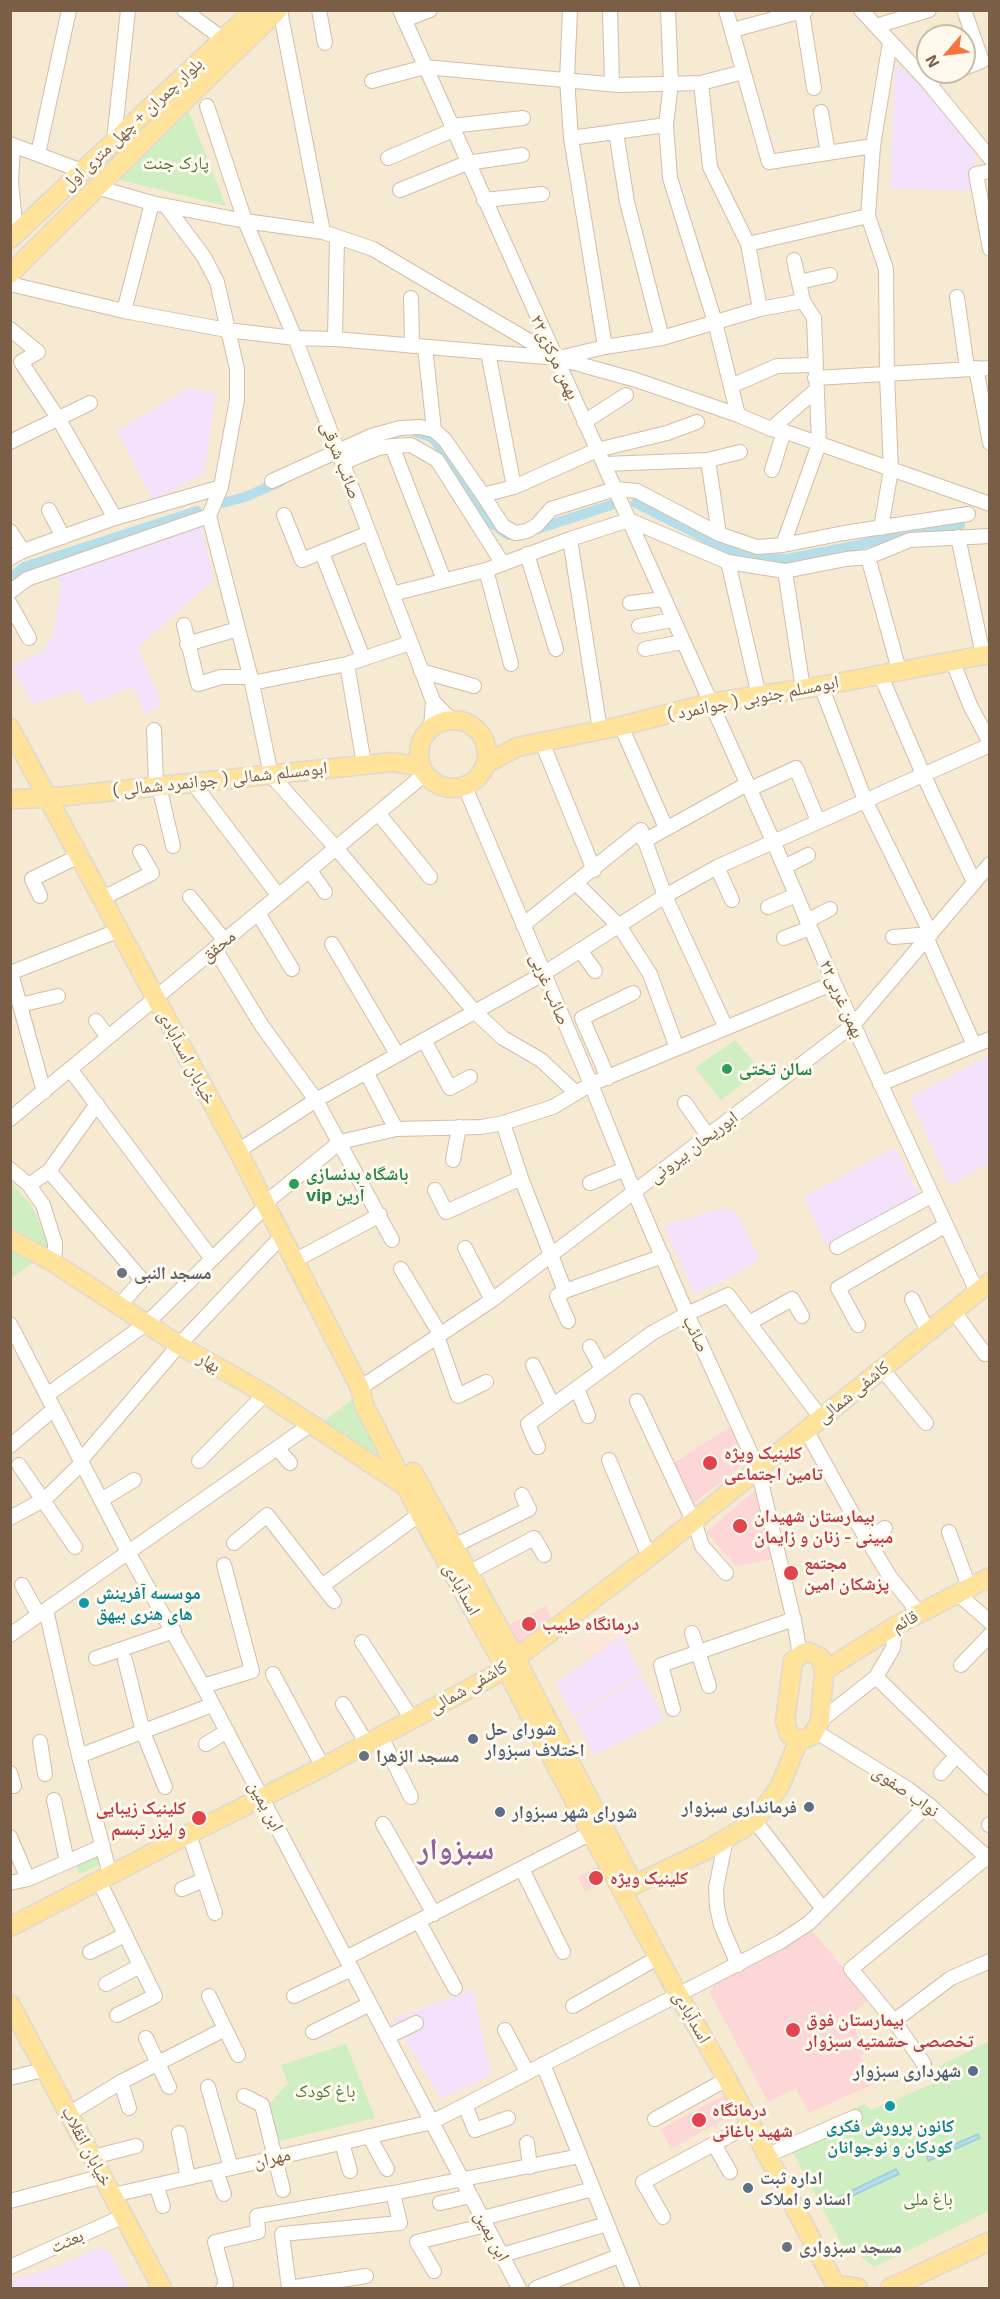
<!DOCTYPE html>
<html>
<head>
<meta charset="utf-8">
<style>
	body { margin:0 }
	#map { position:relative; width:1000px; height:2299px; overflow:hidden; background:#fef7e4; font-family:"Exo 2",sans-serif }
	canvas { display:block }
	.frame { position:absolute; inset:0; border:12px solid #7a5e46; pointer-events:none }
	.north { position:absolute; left:916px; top:24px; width:60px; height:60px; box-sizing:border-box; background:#fffaed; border:2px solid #cabcaa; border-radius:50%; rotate:242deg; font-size:16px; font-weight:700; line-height:24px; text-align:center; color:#7a5e46 }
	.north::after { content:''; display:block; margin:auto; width:21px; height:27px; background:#f5773d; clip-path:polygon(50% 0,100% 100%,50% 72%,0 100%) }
</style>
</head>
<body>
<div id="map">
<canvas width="1000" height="2299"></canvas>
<div class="frame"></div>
<div class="north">N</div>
</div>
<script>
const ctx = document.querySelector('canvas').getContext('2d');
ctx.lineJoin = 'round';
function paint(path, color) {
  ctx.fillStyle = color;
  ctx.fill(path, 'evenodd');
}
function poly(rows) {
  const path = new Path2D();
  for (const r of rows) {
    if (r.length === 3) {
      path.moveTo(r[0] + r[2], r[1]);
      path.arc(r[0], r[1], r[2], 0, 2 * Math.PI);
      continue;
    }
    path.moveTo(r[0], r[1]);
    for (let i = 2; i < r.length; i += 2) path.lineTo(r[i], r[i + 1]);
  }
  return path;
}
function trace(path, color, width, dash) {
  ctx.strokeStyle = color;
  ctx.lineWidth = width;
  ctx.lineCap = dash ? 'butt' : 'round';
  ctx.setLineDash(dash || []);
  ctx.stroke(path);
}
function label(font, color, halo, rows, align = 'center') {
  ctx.font = font + ' "Exo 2","Noto Naskh Arabic",sans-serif';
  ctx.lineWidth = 6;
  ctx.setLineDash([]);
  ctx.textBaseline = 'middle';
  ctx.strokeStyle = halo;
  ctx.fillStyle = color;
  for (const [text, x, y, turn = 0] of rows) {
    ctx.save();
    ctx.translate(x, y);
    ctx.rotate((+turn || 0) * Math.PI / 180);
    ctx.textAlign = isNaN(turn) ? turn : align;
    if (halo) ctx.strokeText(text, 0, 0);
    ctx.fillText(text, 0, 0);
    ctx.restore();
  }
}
paint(poly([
	[11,11,989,11,989,2288,11,2288],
	[928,36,964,36,964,72,928,72]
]), '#f7ead2');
paint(poly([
	[612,1612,622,1634,589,1657,577,1642]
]), '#ffe7d8');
paint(poly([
	[895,65,911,75,975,152,975,191,890,188],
	[188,388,216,394,204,474,153,500,117,431],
	[200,519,214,579,138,648,162,705,145,713,133,687,86,705,80,689,32,704,12,667,44,650,54,633,61,583,53,564],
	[989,1055,989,1163,950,1186,910,1098],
	[895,1147,919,1195,826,1246,804,1197],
	[725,1208,737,1213,760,1259,733,1276,694,1294,664,1225],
	[622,1634,641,1673,573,1717,556,1683],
	[641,1675,665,1719,594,1755,575,1718],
	[473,1990,491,2075,441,2099,393,2019],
	[100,2247,109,2251,129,2288,11,2288,11,2281,60,2265]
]), '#f4e1fb');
paint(poly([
	[730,1427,749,1460,694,1503,670,1465],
	[758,1488,776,1559,736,1566,706,1532],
	[546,1606,552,1620,519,1649,503,1628],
	[604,1863,613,1878,585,1892,578,1877],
	[809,1928,870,1998,849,2017,866,2051,860,2057,880,2081,809,2113,796,2088,768,2102,710,1993,714,1984],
	[726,2094,737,2112,671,2149,661,2129]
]), '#fdd6d7');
paint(poly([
	[188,110,226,206,116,179],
	[735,1040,760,1070,721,1100,695,1068],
	[11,1183,32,1206,51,1250,11,1227],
	[11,1238,35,1261,11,1279],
	[359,1394,389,1462,323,1422],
	[100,1850,103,1863,79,1874,75,1862],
	[989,2041,989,2211,874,2267,858,2254,845,2251,787,2141,864,2104,872,2110,941,2080,936,2068],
	[980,2138,928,2161,927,2157],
	[346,2044,375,2118,267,2144,265,2132,270,2103,288,2083,281,2065]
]), '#cfeec1');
const water = poly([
	[978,2134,980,2138,928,2161,927,2157,978,2134],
	[896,2169,899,2174,841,2201,839,2197,896,2169]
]);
paint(water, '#b6deea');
trace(water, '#9bcddd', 1.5);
trace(poly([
	[415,432,431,437,440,447,481,515,508,535],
	[222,503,245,497,280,482],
	[636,503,739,555,763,558,787,559,859,545,902,533,960,525],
	[531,531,611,505],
	[10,579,24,567,197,511]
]), '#b6deea', 10);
const minor = poly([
	[184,10,223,39],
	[280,10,323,232],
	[319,10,325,43],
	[400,10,773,841,834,983,977,1292],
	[570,10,567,79,571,138,605,347],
	[610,10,612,84],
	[668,10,671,83,666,125,670,178,715,322,738,415],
	[726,10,769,162,873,146],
	[861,10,927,81,990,158],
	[964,10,982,61,964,68],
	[802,12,814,88],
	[404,20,430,10],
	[876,26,929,10],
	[733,30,806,10],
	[372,81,425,67,618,85,701,83,743,72],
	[927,81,951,72],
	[701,83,710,167,748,244,760,309],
	[207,106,245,221,295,338,433,701,451,720],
	[821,112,828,153],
	[451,126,523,118],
	[616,132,627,202,662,338],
	[571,138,666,125],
	[114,140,128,10],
	[10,144,82,171],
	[13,145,11,182,16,233],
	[38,154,69,10],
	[388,158,453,130],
	[990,171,976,174,990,249],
	[96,187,152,203,245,221,323,232,373,249,553,355],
	[400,190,467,163,522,155],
	[484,200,542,194],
	[166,206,204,257,217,282,237,369,237,399,221,487,209,516],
	[748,244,868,216],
	[799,282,830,275],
	[10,284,124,311,227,330,295,338,335,339,557,358,636,380,738,415,771,429,792,434,990,504],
	[957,297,967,368],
	[411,298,412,346],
	[124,311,152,203],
	[10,329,38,352,21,362,58,418,115,518],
	[335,339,337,237],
	[425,347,434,430],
	[488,352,514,487],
	[559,358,605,347,662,338,760,309,803,301],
	[976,368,990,443],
	[815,378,990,368],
	[731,386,777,366,815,365],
	[584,422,626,395],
	[771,429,816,390],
	[10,442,90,403],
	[392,446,444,580],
	[708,460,719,534],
	[342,463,378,448,392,446,411,445,437,460,503,564],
	[604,464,708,460,740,452],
	[772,470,784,431],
	[272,481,371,436,400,428,420,427,434,430,445,440,483,495,514,487,597,450,667,433,697,422],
	[483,495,503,526,515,533,527,531,537,525,551,509,615,489,637,491,719,534,757,547,783,545,844,533,968,514],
	[49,510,63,537],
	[284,515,302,560,369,533],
	[209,516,252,683,271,775,336,848,475,1012,503,1038,541,1060,575,1092],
	[629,520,728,562,785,571,846,559,868,557,910,540,990,536],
	[881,528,891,470,887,375,886,269,868,216,873,146,890,42],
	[10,531,23,551],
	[958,537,983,655],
	[570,539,600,730],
	[783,545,819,444,814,318,803,301,794,260],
	[322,553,363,658],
	[527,554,556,649],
	[868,557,899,670],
	[10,558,23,551,115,518,221,487],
	[728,562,759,696],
	[486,570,511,664],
	[785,571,803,689],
	[10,592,27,579,209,516],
	[392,594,486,570,570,539,629,520],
	[630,603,663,599],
	[10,604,29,638],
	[184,625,198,684,221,677,251,677],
	[639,626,672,620],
	[187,644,238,629],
	[645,649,682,642],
	[952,660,970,705,990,743],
	[347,664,364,764],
	[421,671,474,686],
	[880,674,923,774,974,882],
	[252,683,347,664,410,643],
	[821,686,865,800,931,934,893,937],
	[621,726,666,828],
	[431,728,433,701],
	[154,730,156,786],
	[541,740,594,870],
	[193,783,278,895],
	[159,786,173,846],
	[465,787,591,1084,633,1189,687,1314,758,1469,795,1625,800,1656],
	[750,789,796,768,818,821],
	[378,813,430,877],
	[644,841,747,784],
	[717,867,732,900],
	[784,867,808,855],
	[310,871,325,892],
	[576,883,620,927,650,974,677,1048],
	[40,896,32,879,79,856],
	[190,897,225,941],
	[103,898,152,873,140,852],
	[768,907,796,895],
	[258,913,292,969],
	[807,921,830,909],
	[523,925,641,830,665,896,726,1028],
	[784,938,810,928],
	[927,939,974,1045],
	[332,944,397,1054],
	[215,949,262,1026,316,1100,392,1240],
	[580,950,595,971],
	[10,973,120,930],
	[11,973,44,1092],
	[20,1005,58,996],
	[96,1021,108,1037],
	[424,1040,450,1088,470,1077],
	[70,1069,212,1259],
	[366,1072,396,1129],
	[608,1078,582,1018,633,993],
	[880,1084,990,1039],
	[685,1103,708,1136],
	[10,1119,425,774],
	[503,1123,521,1178,565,1291,663,1256],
	[238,1151,316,1100,543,974,665,896,717,867,990,745],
	[453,1160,459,1127],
	[10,1169,29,1185,43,1205,55,1243,55,1252,51,1261],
	[49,1171,142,1280,119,1306],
	[590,1183,625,1169],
	[29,1185,49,1171,97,1104],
	[435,1190,446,1212,521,1178],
	[264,1204,340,1142,396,1129,481,1127,503,1123,553,1107,591,1084,834,983],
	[837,1247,931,1196],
	[465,1248,492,1300],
	[294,1261,380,1215],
	[401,1269,440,1334],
	[565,1291,557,1296,568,1321],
	[912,1299,928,1332],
	[954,1312,985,1354,990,1352],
	[749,1323,792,1299,802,1316],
	[10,1324,128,1552,203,1686,519,2288],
	[858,1325,838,1288,946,1225],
	[437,1336,458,1396,486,1382],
	[590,1347,602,1369],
	[533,1365,553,1406],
	[882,1369,926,1423],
	[360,1388,492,1300,853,1025,990,864],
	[577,1388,588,1416],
	[47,1395,147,1323,265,1207],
	[637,1401,696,1527,702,1546,726,1573],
	[806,1430,862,1531,890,1577,920,1614],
	[10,1446,54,1409],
	[538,1447,528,1424,652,1333,687,1314,728,1295,821,1418],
	[278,1449,290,1463],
	[81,1460,179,1345,281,1237],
	[609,1460,649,1557],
	[199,1461,265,1394],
	[19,1465,75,1547],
	[101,1500,134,1480],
	[10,1518,45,1499,82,1463],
	[949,1532,969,1587],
	[867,1539,885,1528],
	[234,1543,267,1515,322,1586,420,1514],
	[452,1547,529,1509,522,1495],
	[468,1573,534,1538,544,1555],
	[22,1585,38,1614],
	[322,1586,334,1601],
	[958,1594,990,1622],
	[46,1610,79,1756,110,1875],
	[692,1633,709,1686],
	[10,1635,310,1425],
	[362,1642,412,1719],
	[96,1658,174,1631],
	[125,1660,143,1732,165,1787],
	[961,1665,990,1635],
	[273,1674,323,1767],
	[876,1677,990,1788],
	[203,1686,252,1671,224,1565],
	[343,1704,367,1744],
	[673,1709,661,1665,794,1619],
	[820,1721,876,1677,893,1648,895,1626],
	[815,1731,908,1789,928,1804,990,1860],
	[381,1737,411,1797],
	[40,1742,45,1774],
	[206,1744,227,1731],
	[79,1756,212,1705],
	[10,1773,14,1786],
	[941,1773,956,1756],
	[54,1800,67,1862],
	[755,1821,823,1909],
	[383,1824,434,1914],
	[989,1825,990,1824],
	[189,1834,215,1913],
	[10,1837,28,1879],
	[726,1839,716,1888,717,1907,721,1925,738,1965],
	[522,1869,563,1952],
	[99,1881,155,1996,117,2015],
	[10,1883,28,1879,103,1846],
	[182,1889,204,1880],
	[419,1922,455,1988],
	[90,1952,125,1935],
	[346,1958,591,1833],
	[106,1984,140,1966],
	[209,1996,238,2055],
	[294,1996,352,1969],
	[573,2006,659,1957],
	[894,2021,951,1978,990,1961],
	[505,2030,527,2072],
	[313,2032,370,2004],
	[387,2037,416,2023],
	[146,2038,169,2087],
	[543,2064,633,2288],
	[924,2064,894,2021,851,1969,987,1857],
	[10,2078,47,2069],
	[121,2082,129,2108],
	[208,2087,231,2168],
	[244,2096,262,2105,283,2190],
	[465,2105,475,2130,508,2118],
	[70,2113,121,2082,225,2029],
	[655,2119,727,2079],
	[179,2133,188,2178],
	[369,2136,387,2169],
	[342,2143,350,2171],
	[527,2143,530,2167],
	[714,2144,730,2172],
	[766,2156,855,2117],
	[93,2157,136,2146],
	[216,2171,224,2194],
	[156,2185,163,2206],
	[113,2195,432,2122,780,1942,809,1923,928,1804],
	[10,2201,103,2176],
	[440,2203,471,2196],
	[663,2217,643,2182,751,2124],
	[483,2218,593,2189],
	[502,2255,607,2224],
	[10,2267,124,2216],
	[434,2271,417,2242,486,2225],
	[223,2288,226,2284,215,2242,258,2232,257,2216,393,2193,580,2156],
	[289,2288,282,2234,400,2223,393,2193],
	[289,2288,366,2276],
	[536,2288,619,2256]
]);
const major = poly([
	[10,239,254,10],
	[10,274,187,98,278,10],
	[453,754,34],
	[10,728,238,1151,360,1388,364,1405,420,1514,506,1669,591,1833,678,1994,727,2079,837,2288],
	[486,764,517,747,621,726,710,703,821,686,990,654],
	[10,799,47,798,392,762,421,767],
	[10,1239,51,1261,179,1345,265,1394,405,1486],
	[413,1472,508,1644,634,1885,709,1849,755,1821,780,1786,799,1739],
	[809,1652,821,1658,824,1671,820,1721,812,1736,800,1740,794,1738,789,1734,785,1721,793,1661,803,1653,809,1652],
	[824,1671,895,1626,990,1577],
	[10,1927,189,1834,323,1767,506,1669,515,1659,649,1557,990,1282],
	[10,2004,162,2288],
	[839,2288,845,2286,858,2288],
	[890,2288,990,2241]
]);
trace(minor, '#d1bfa8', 16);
trace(major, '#dfd8d3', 21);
trace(minor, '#fff', 14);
trace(major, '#ffe39b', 18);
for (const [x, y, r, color] of [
	[727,1069,6,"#2e9e5b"],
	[294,1184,6,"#2e9e5b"],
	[122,1273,6,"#6b7280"],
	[710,1463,8,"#e0444e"],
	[740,1526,8,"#e0444e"],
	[791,1573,8,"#e0444e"],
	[84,1603,6,"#0f9aa8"],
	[529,1624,8,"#e0444e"],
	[473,1739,6,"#5c6f8a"],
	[364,1756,6,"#6b7280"],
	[809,1807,6,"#5c6f8a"],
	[500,1812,6,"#5c6f8a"],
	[199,1818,8,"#e0444e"],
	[596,1878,8,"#e0444e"],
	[793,2030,8,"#e0444e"],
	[973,2071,6,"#5c6f8a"],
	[890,2106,6,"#0f9aa8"],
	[699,2120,8,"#e0444e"],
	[748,2188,6,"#5c6f8a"],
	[787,2247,6,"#6b7280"]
]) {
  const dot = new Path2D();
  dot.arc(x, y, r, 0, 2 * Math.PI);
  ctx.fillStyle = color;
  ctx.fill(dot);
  trace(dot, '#fffaed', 2);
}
label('18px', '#7a5e46', '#fffaed', [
	["بلوار چمران + چهل متری اول",132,124,-43],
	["۲۲بهمن مرکزی",555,357,65],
	["صائب شرقی",341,460,69],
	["ابومسلم جنوبی ( جوانمرد )",753,698,-11],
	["ابومسلم شمالی ( جوانمرد شمالی )",220,779,-6],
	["محقق",218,946,-40],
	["صائب غربی",550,989,67],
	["۲۲بهمن غربی",842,999,66],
	["خیابان اسدآبادی",187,1057,62],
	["ابوریحان بیرونی",693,1147,-37],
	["صائب",696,1334,65],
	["بهار",209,1362,30],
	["کاشفی شمالی",853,1392,-39],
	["اسدآبادی",462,1589,61],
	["قائم",905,1621,-28],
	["کاشفی شمالی",468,1687,-30],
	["نواب صفوی",906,1791,35],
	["ابن یمین",266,1806,62],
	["اسدآبادی",692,2017,60],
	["خیابان انقلاب",87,2146,62],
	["مهران",272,2158,-13],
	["ابن یمین",492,2236,62],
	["بعثت",67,2241,-24]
]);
label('18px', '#477b3b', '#fffaed', [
	["پارک جنت",176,163],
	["باغ کودک",325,2091],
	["باغ ملی",928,2199]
]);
label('bold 18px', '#27864d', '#fffaed', [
	["سالن تختی",739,1069],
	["باشگاه بدنسازی",306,1174],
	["vip آرین",306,1195]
], 'left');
label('bold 18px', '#5b616d', '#fffaed', [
	["مسجد النبی",134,1273],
	["مسجد الزهرا",376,1756],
	["مسجد سبزواری",799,2247]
], 'left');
label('bold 18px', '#be3a42', '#fffaed', [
	["کلینیک ویژه",724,1453],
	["تامین اجتماعی",724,1474],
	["بیمارستان شهیدان",754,1516],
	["مبینی - زنان و زایمان",754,1537],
	["مجتمع",804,1563],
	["پزشکان امین",804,1584],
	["درمانگاه طبیب",542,1624],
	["کلینیک زیبایی",186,1808,"right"],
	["و لیزر تبسم",186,1829,"right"],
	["کلینیک ویژه",610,1878],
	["بیمارستان فوق",806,2020],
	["تخصصی حشمتیه سبزوار",806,2041],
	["درمانگاه",712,2110],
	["شهید باغانی",712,2131]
], 'left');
label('bold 18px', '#0d838f', '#fffaed', [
	["موسسه آفرینش",96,1593],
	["های هنری بیهق",96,1614],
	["کانون پرورش فکری",890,2126,"center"],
	["کودکان و نوجوانان",890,2147,"center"]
], 'left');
label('bold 18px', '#4e5e75', '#fffaed', [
	["شورای حل",485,1729],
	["اختلاف سبزوار",485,1750],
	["فرمانداری سبزوار",797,1807,"right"],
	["شورای شهر سبزوار",512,1812],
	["شهرداری سبزوار",961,2071,"right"],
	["اداره ثبت",760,2178],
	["اسناد و املاک",760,2199]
], 'left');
label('bold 30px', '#90619e', '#fffaed', [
	["سبزوار",456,1849]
]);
</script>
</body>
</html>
